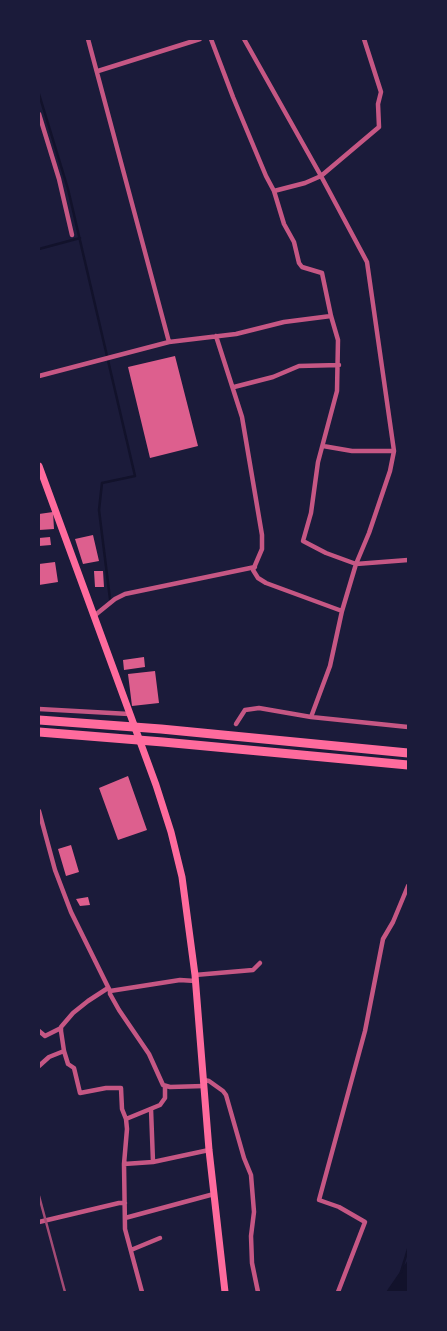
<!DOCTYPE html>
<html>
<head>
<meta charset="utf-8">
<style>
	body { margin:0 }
	#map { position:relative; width:447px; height:1331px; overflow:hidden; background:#1b1b3a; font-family:"Fira Sans Condensed",sans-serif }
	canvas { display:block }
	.frame { position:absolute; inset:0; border:40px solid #1b1b3a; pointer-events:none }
</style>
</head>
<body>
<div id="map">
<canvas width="447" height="1331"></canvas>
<div class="frame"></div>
</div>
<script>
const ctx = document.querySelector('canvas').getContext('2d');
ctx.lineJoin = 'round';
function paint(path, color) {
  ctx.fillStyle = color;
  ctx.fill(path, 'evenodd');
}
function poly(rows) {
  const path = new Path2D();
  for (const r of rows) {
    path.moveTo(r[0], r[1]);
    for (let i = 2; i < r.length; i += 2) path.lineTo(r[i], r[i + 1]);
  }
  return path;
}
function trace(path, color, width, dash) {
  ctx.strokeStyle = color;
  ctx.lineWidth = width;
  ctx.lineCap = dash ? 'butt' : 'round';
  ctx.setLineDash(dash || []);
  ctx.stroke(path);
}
paint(poly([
	[408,1260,408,1292,386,1292]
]), '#12122b');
trace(poly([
	[39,94,68,189,135,476,102,483,99,510,110,599],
	[39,249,80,238],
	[401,1272,408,1249]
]), '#12122b', 2.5);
paint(poly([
	[175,356,198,446,150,458,128,367],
	[53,512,54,529,39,530,39,514],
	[93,535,99,561,83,564,75,539],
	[50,537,51,545,39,546,39,538],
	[55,562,58,582,39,585,39,564],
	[94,571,103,571,104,587,95,587],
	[144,657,145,667,124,670,123,660],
	[155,671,159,703,132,706,128,674],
	[128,776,147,830,118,840,99,788],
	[71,845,79,872,66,876,58,849],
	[88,897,90,905,80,906,76,899]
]), '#dd5f8e');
trace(poly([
	[88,39,169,342],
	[211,39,233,97,266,176,274,191,284,224,294,242,299,263,302,267,322,273,331,316,338,340,337,391,318,462,311,513,303,541,326,553,356,564,408,560],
	[244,39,321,176,367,262,394,451,390,471,369,533,356,564,342,611,330,666,311,717],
	[98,71,200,39],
	[39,114,59,179,72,235],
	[274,191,305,183,321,176,379,127,378,104,381,92,364,39],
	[216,336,242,417,262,535,262,549,253,570,258,578,266,583,342,611],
	[39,376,169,342,236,334,284,322,331,316],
	[234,387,273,377,299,366,339,365],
	[323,446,352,451,394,451],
	[94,616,115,599,125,594,255,567],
	[39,709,129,714],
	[236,724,245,710,259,708,311,717,408,727],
	[39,811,55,870,71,912,110,991,110,994,119,1010,149,1054,163,1085,170,1087,204,1086],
	[195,975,253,970,260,963],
	[108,988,88,1001,73,1013,61,1027,61,1031,64,1051,68,1064,74,1068,80,1093,106,1088,121,1088,122,1109,126,1119,127,1129,124,1164,125,1229,142,1292],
	[110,991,180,980,195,981],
	[39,1031,45,1036,61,1028],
	[39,1066,49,1057,64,1051],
	[204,1080,209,1081,223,1091,226,1095,244,1158,251,1175,254,1212,251,1236,252,1263,258,1292],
	[151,1109,153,1162],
	[126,1119,160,1105,165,1098,165,1086],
	[124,1164,153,1162,209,1150],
	[125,1218,214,1194],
	[39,1222,119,1203,125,1203],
	[131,1250,160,1238],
	[338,1292,365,1222,339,1207,319,1200,365,1031,383,939,393,922,408,886]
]), '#c65784', 4.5);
trace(poly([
	[39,466,156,785,171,832,182,877,195,975,209,1150,225,1292]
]), '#ff6b9d', 7);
trace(poly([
	[39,720,161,729,408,753],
	[39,732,163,742,408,765]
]), '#ff6b9d', 9);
trace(poly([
	[39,1196,65,1292]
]), '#a44b75', 2.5);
</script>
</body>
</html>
